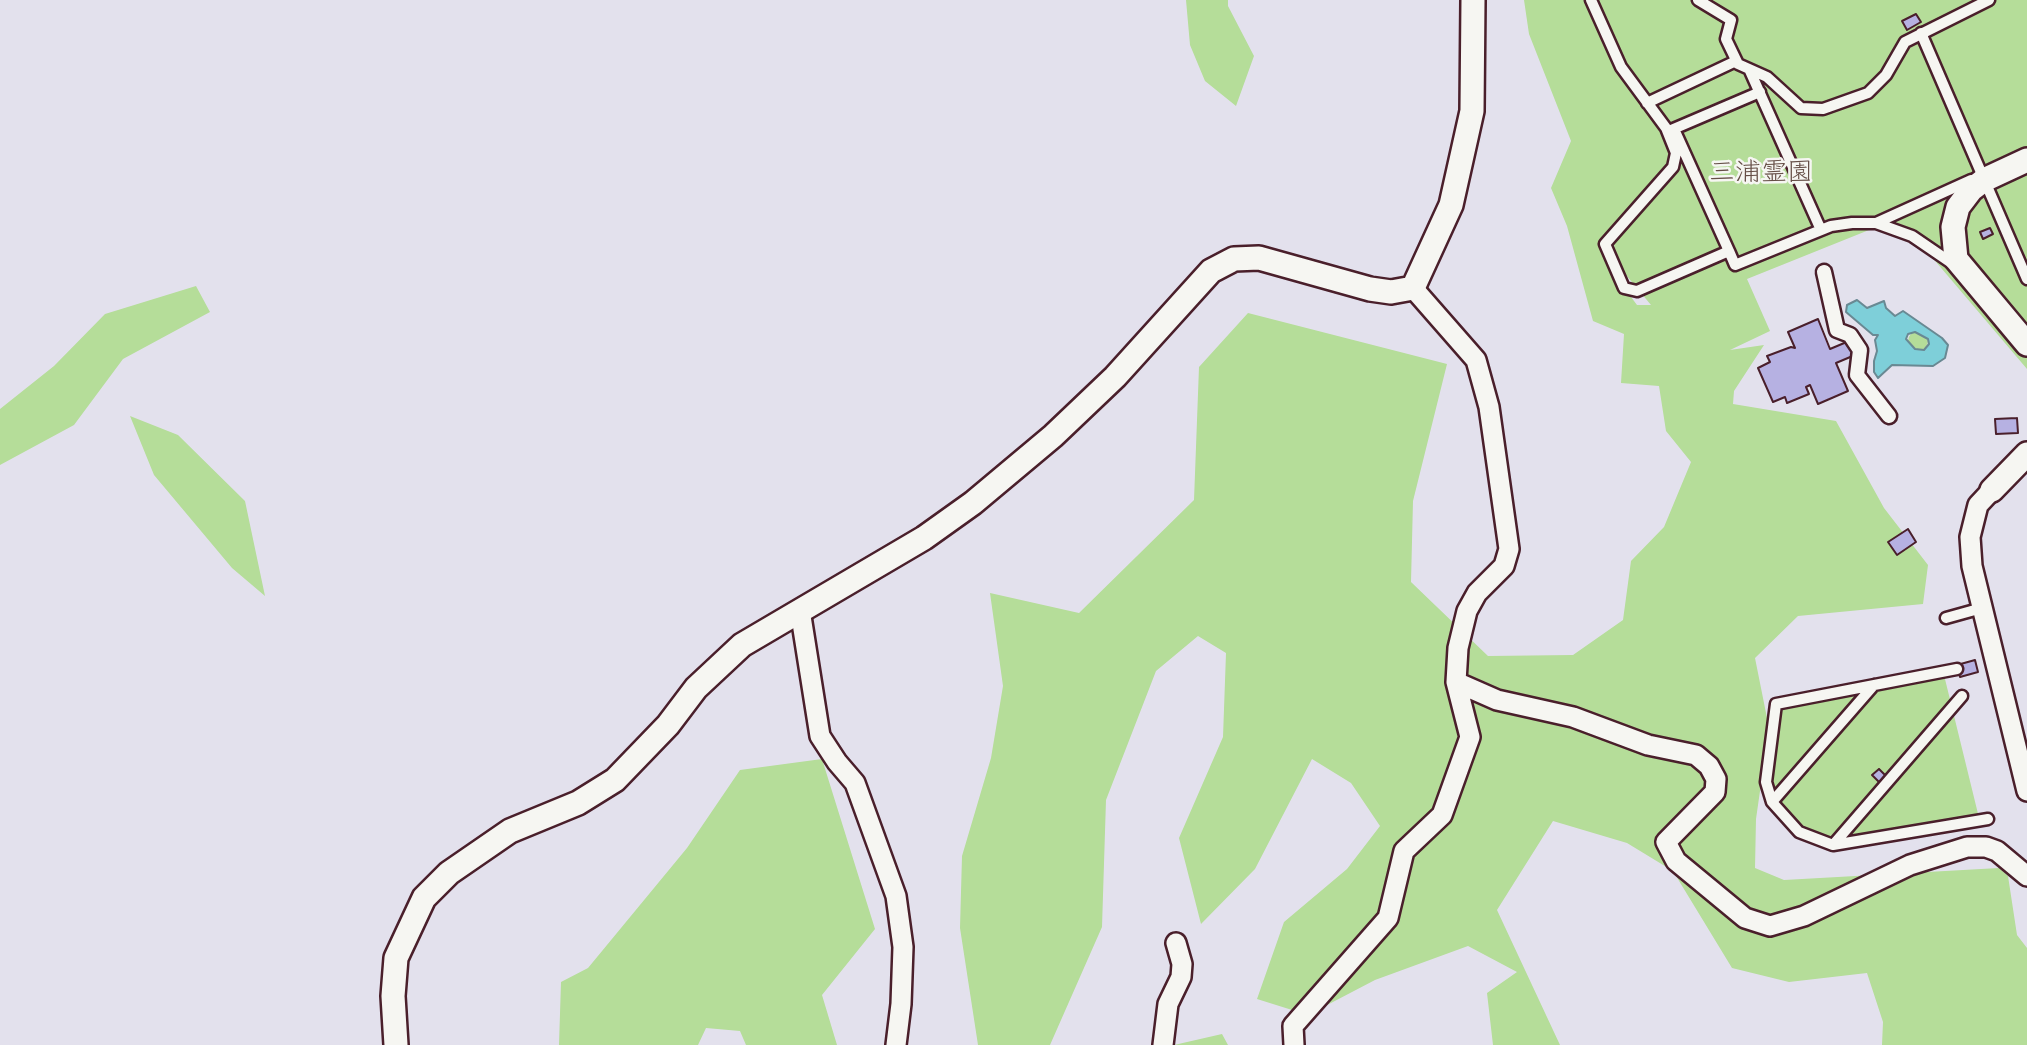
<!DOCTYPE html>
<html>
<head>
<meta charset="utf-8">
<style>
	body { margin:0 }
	canvas { display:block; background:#e3e1ed }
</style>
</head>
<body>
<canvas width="2027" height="1045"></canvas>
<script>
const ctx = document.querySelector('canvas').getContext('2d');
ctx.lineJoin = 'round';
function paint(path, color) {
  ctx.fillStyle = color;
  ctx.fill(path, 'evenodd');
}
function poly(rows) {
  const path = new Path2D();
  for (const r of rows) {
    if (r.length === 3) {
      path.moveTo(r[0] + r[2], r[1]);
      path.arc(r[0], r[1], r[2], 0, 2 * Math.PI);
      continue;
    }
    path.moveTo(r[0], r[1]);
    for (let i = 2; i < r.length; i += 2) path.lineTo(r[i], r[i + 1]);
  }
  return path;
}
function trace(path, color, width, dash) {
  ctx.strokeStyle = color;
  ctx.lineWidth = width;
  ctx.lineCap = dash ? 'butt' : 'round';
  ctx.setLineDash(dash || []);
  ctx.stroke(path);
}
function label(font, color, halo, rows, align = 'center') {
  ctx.font = font + ' "Comic Neue","Klee One",sans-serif';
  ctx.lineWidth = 5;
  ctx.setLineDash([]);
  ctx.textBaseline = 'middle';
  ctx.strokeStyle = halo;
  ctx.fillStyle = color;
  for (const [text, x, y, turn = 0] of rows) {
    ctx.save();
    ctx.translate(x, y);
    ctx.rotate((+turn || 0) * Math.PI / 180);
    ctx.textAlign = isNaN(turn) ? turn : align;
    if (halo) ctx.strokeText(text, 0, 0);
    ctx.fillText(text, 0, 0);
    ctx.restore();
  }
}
paint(poly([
	[1186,0,1228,0,1228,6,1254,56,1236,106,1205,81,1190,45],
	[1524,0,2027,0,2027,369,1925,249,1879,226,1747,279,1770,331,1730,350,1764,345,1734,391,1733,404,1836,421,1884,508,1928,565,1923,604,1798,616,1755,658,1769,728,1756,819,1755,868,1784,880,1999,868,2008,876,2017,935,2027,948,2027,1045,1882,1045,1883,1022,1867,973,1789,982,1732,968,1673,871,1627,843,1553,821,1497,910,1560,1045,1493,1045,1487,993,1517,972,1468,946,1375,980,1308,1015,1257,999,1284,922,1347,869,1380,826,1351,783,1312,759,1255,869,1201,924,1179,838,1223,737,1226,653,1198,636,1156,671,1106,800,1102,927,1050,1045,978,1045,960,928,962,856,991,758,1003,686,990,593,1079,613,1194,500,1199,367,1248,313,1447,364,1413,501,1411,582,1488,656,1573,655,1623,620,1631,561,1664,527,1691,462,1666,431,1659,386,1621,383,1624,334,1593,321,1567,226,1551,188,1571,141,1529,34],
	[1615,245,1611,257,1651,305,1637,305,1605,262],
	[196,286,210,312,123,359,74,425,0,465,0,409,54,366,105,314],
	[1918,341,10],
	[130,416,178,435,245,501,265,596,232,568,154,475],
	[1944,675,1981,826,1846,850,1830,850,1794,832,1766,798,1782,707],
	[822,759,875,929,822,995,837,1045,746,1045,740,1031,706,1028,698,1045,559,1045,561,982,588,968,687,848,740,770],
	[1222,1034,1228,1045,1174,1045]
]), '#b5dd99');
const water = poly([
	[1857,300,1867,308,1884,301,1886,308,1895,316,1903,311,1942,338,1948,345,1945,358,1933,366,1892,365,1878,378,1874,372,1874,361,1877,351,1875,340,1878,335,1873,335,1846,312,1847,305,1857,300],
	[1915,332,1928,339,1929,344,1924,350,1915,349,1906,339,1908,334,1915,332]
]);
paint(water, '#7ecfd9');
trace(water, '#698993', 2);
const building = poly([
	[1916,14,1921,22,1907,30,1902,21,1916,14],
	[1990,228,1993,234,1983,239,1980,232,1990,228],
	[1818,319,1830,349,1849,341,1855,355,1836,363,1848,391,1818,404,1810,385,1806,387,1809,394,1787,403,1785,397,1773,402,1758,368,1770,362,1767,356,1791,347,1795,348,1788,332,1818,319],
	[2017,418,2018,433,1996,434,1995,419,2017,418],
	[1908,529,1916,542,1897,555,1888,542,1908,529],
	[1975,660,1978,672,1960,677,1957,665,1975,660],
	[1879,769,1887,777,1880,783,1872,775,1879,769]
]);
paint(building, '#b6b1e2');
trace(building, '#4a1f2b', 2);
const service = poly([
	[1591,0,1621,67,1666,128,1676,153,1673,167,1605,244,1624,288,1637,291,1729,251,1735,265,1831,226,1852,223,1876,223,1912,236,1953,264],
	[1698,0,1731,20,1726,39,1738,64,1767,77,1801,108,1823,109,1868,93,1886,75,1905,42,1989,0],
	[1921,33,2027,279],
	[1750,71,1821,230],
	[1647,103,1736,61],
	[1674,129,1729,251],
	[1671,130,1760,92],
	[1876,223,1971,180],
	[1946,618,1982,608],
	[1957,669,1776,704,1766,782,1772,802,1799,832,1833,845,1988,819],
	[1772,802,1874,685],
	[1833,845,1962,696]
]);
const pedestrian = poly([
	[1824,272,1837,330,1850,335,1860,350,1857,375,1889,416]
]);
const minor = poly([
	[1992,490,1978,505,1970,537,1972,566,2027,791],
	[800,610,820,736,837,762,855,783,896,896,903,947,901,1004,896,1045],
	[1456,682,1497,700,1573,717,1648,745,1696,755,1709,766,1716,779,1715,792,1666,842,1676,861,1745,918,1770,926,1804,916,1910,865,1967,847,1986,847,1997,851,2027,876],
	[1163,1045,1168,1004,1181,977,1182,964,1176,943],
	[1294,1045,1293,1026,1388,918,1404,851,1442,815,1470,737,1456,682,1458,648,1467,611,1477,593,1504,566,1509,549,1489,407,1476,360,1413,288]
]);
const tertiary = poly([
	[2027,160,1984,180,1971,190,1958,207,1953,227,1956,259,2027,344],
	[1992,490,2027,454],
	[396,1045,393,996,396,958,424,898,449,873,510,831,578,803,615,780,668,725,696,688,742,645,924,538,973,503,1053,436,1115,377,1211,271,1234,259,1259,258,1370,289,1391,292,1413,288,1451,205,1472,111,1473,0]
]);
trace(service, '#4a1f2b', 15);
trace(pedestrian, '#4a1f2b', 19);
trace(minor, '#4a1f2b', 24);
trace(tertiary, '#4a1f2b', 28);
trace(service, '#f6f6f2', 10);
trace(pedestrian, '#f6f6f2', 14);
trace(minor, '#f6f6f2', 19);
trace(tertiary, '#f6f6f2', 23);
label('26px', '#654e46', '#f6f6f2', [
	["三浦霊園",1761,173]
]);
</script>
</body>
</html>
